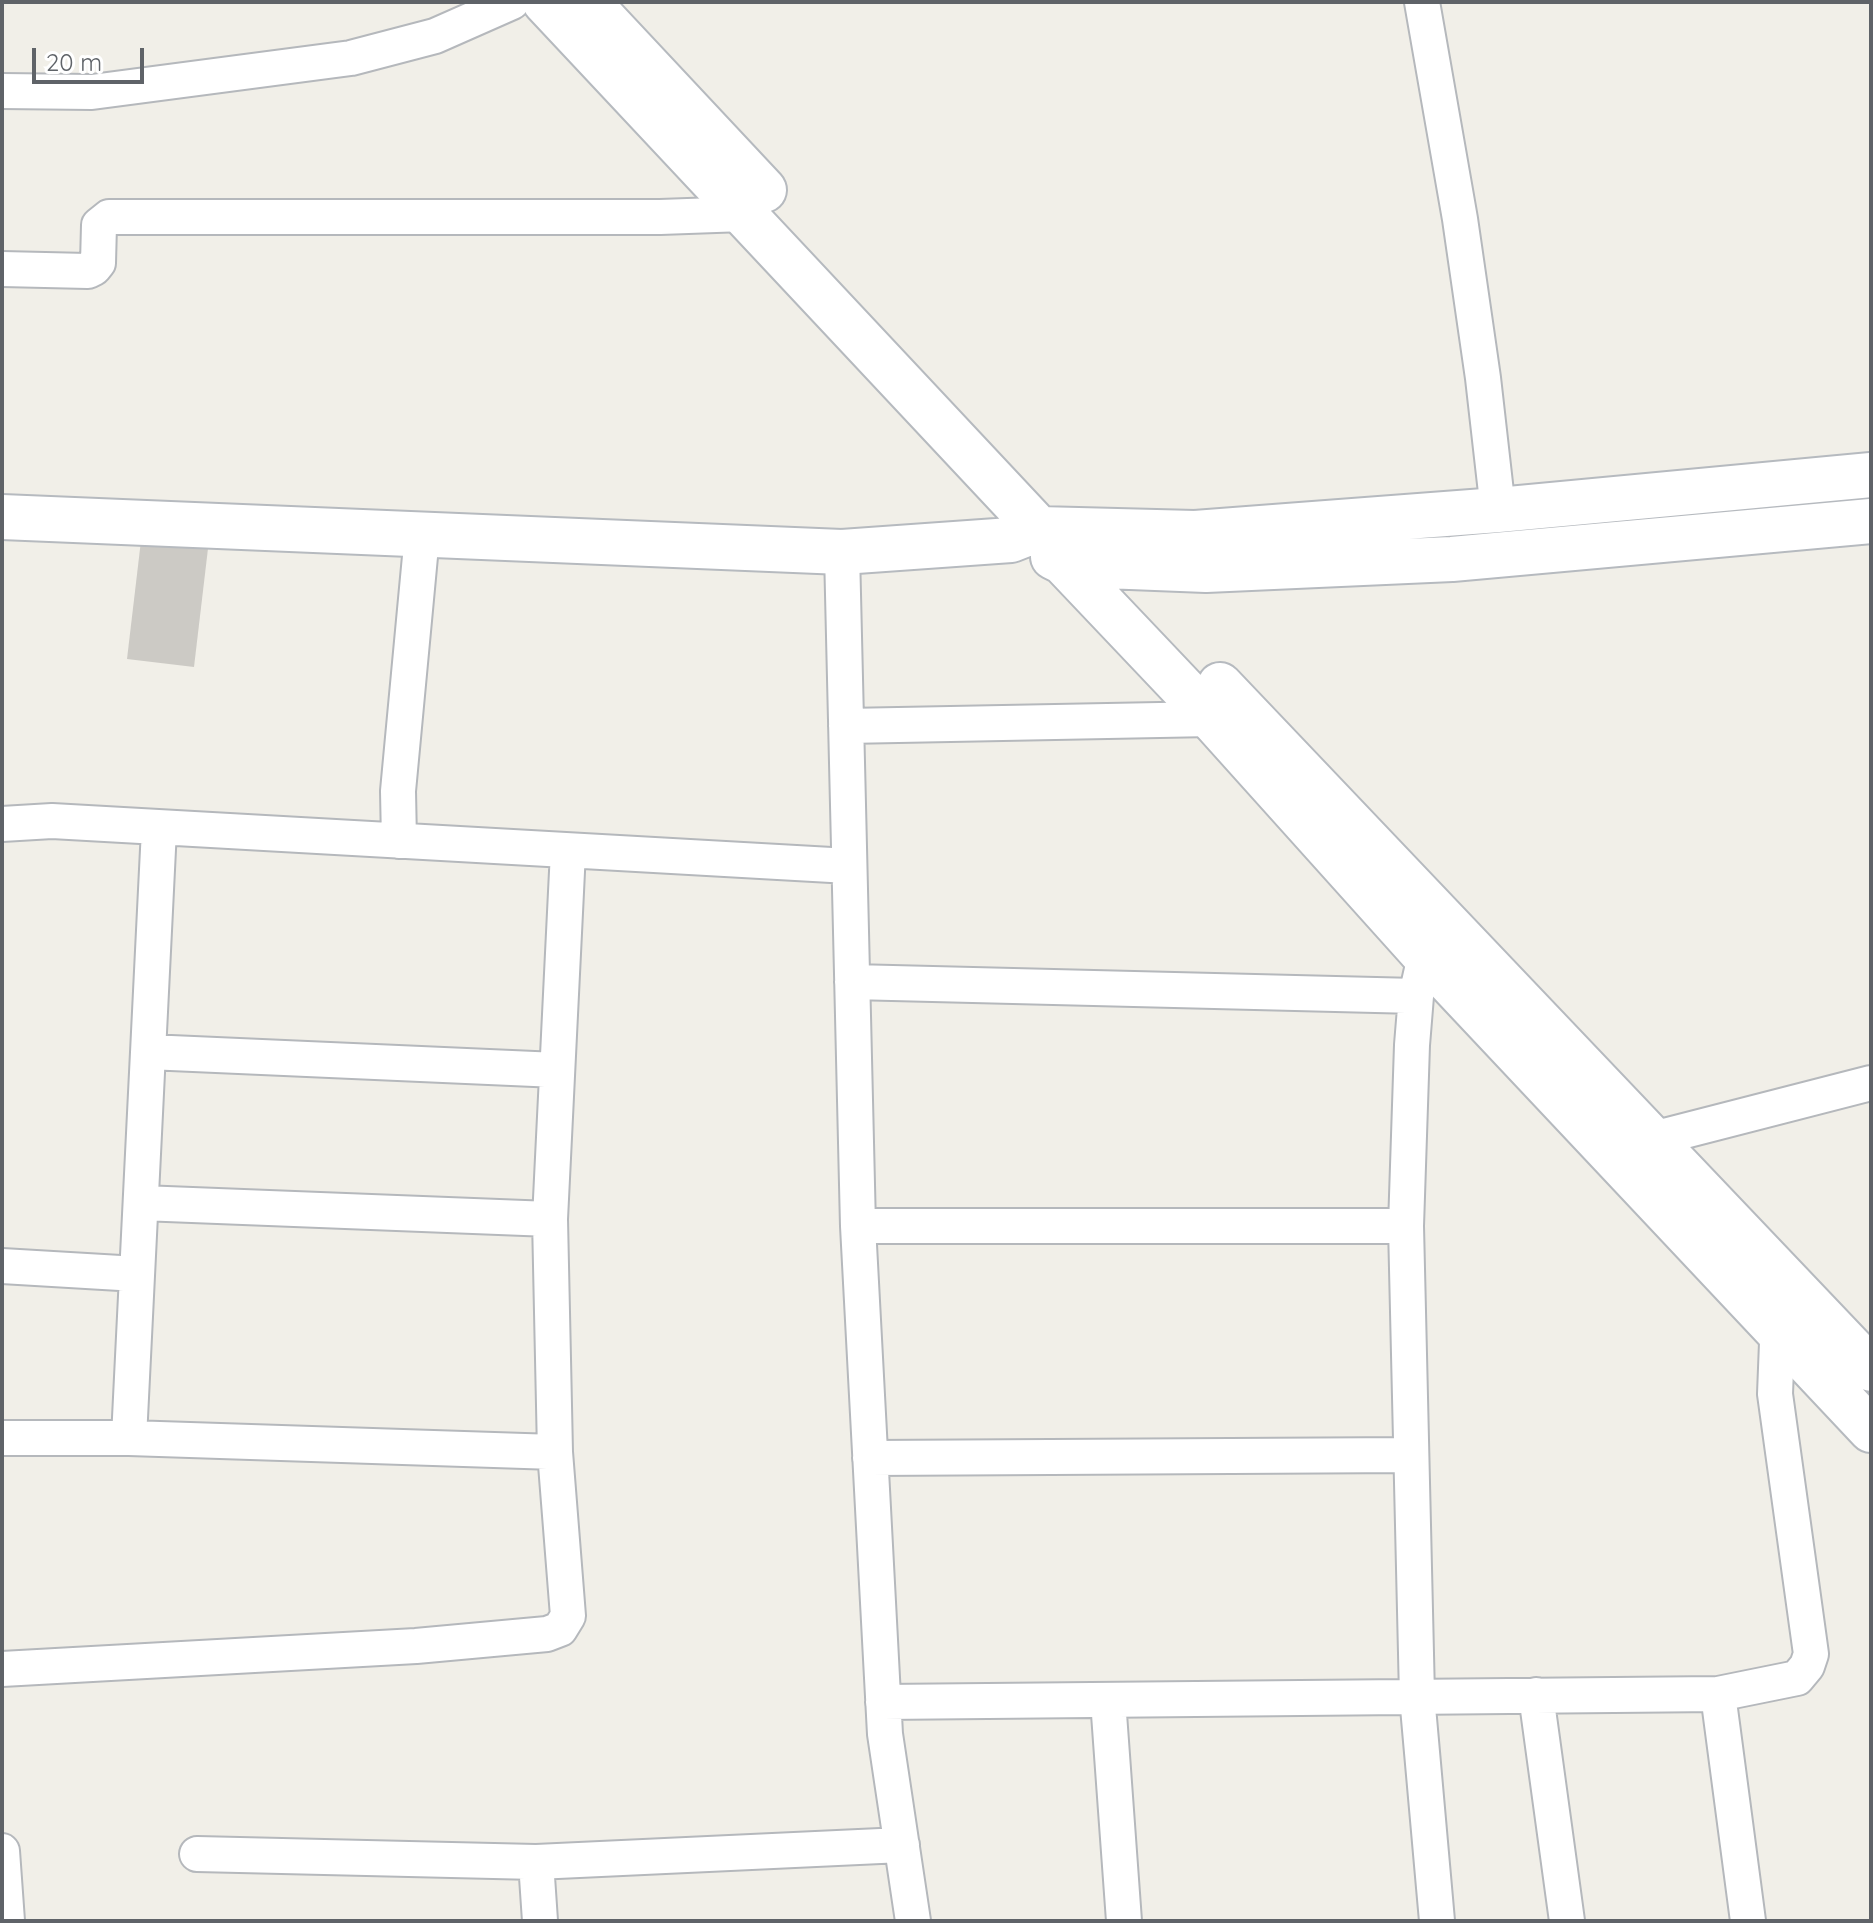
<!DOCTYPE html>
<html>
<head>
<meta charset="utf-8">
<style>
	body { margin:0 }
	#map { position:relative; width:1873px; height:1923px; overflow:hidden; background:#f1efe8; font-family:Quicksand,sans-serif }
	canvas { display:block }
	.frame { position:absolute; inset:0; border:4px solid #5f6368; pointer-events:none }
	.scale { position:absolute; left:32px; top:48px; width:112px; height:36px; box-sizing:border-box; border:4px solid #5f6368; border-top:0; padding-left:10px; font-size:24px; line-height:28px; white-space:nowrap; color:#5f6368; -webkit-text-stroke:6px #fff; paint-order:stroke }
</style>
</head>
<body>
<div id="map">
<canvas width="1873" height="1923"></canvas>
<div class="frame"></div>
<div class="scale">20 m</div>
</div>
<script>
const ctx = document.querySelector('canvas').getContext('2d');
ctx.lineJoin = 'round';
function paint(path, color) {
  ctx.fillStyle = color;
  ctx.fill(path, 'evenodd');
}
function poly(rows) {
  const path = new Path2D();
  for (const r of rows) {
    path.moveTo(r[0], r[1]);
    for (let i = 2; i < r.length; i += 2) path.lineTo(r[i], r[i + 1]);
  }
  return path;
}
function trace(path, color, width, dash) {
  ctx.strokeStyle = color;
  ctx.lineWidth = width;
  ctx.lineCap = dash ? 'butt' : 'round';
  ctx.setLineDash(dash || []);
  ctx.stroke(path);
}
paint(poly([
	[142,532,209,540,194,667,127,659]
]), '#cccac5');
const street = poly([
	[1422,2,1460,219,1483,378,1498,510],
	[2,91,92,92,351,58,435,36,512,2],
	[2,269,88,271,94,268,98,263,99,225,109,217,660,217,744,214],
	[842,552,858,1226,885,1734,913,1921],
	[846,726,1212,719],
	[2,824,52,821,849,866],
	[399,841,398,791,422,535],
	[1425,956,1416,996,1412,1045,1406,1226,1417,1696,1437,1921],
	[852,982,1416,996],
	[148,1052,557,1070],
	[1653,1139,1871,1083],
	[141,1203,550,1219],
	[858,1226,1406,1226],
	[2,1266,137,1274],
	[2,1438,129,1438,555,1452],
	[129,1438,159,829],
	[870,1458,1411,1455],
	[2,1669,416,1646,547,1634,560,1629,568,1616,555,1452,550,1219,568,851],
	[1718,1694,1748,1921],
	[1536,1695,1567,1921],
	[1108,1700,1124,1921],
	[883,1702,1718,1694,1797,1678,1807,1666,1811,1654,1775,1394,1778,1317],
	[2,1851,7,1921],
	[197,1854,536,1862,902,1845],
	[536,1862,540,1921]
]);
const secondary = poly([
	[545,2,1039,529,1063,562,1212,719,1425,956,1871,1430],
	[588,2,764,190],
	[2,517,842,552,1011,540,1039,529,1195,533,1498,510,1871,475],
	[1053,557,1063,562,1105,566,1206,570,1452,559,1871,521],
	[1220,685,1871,1369]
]);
trace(street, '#b5b8bc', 38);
trace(secondary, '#b6babf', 48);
trace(street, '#fff', 34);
trace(secondary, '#fff', 44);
</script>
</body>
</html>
